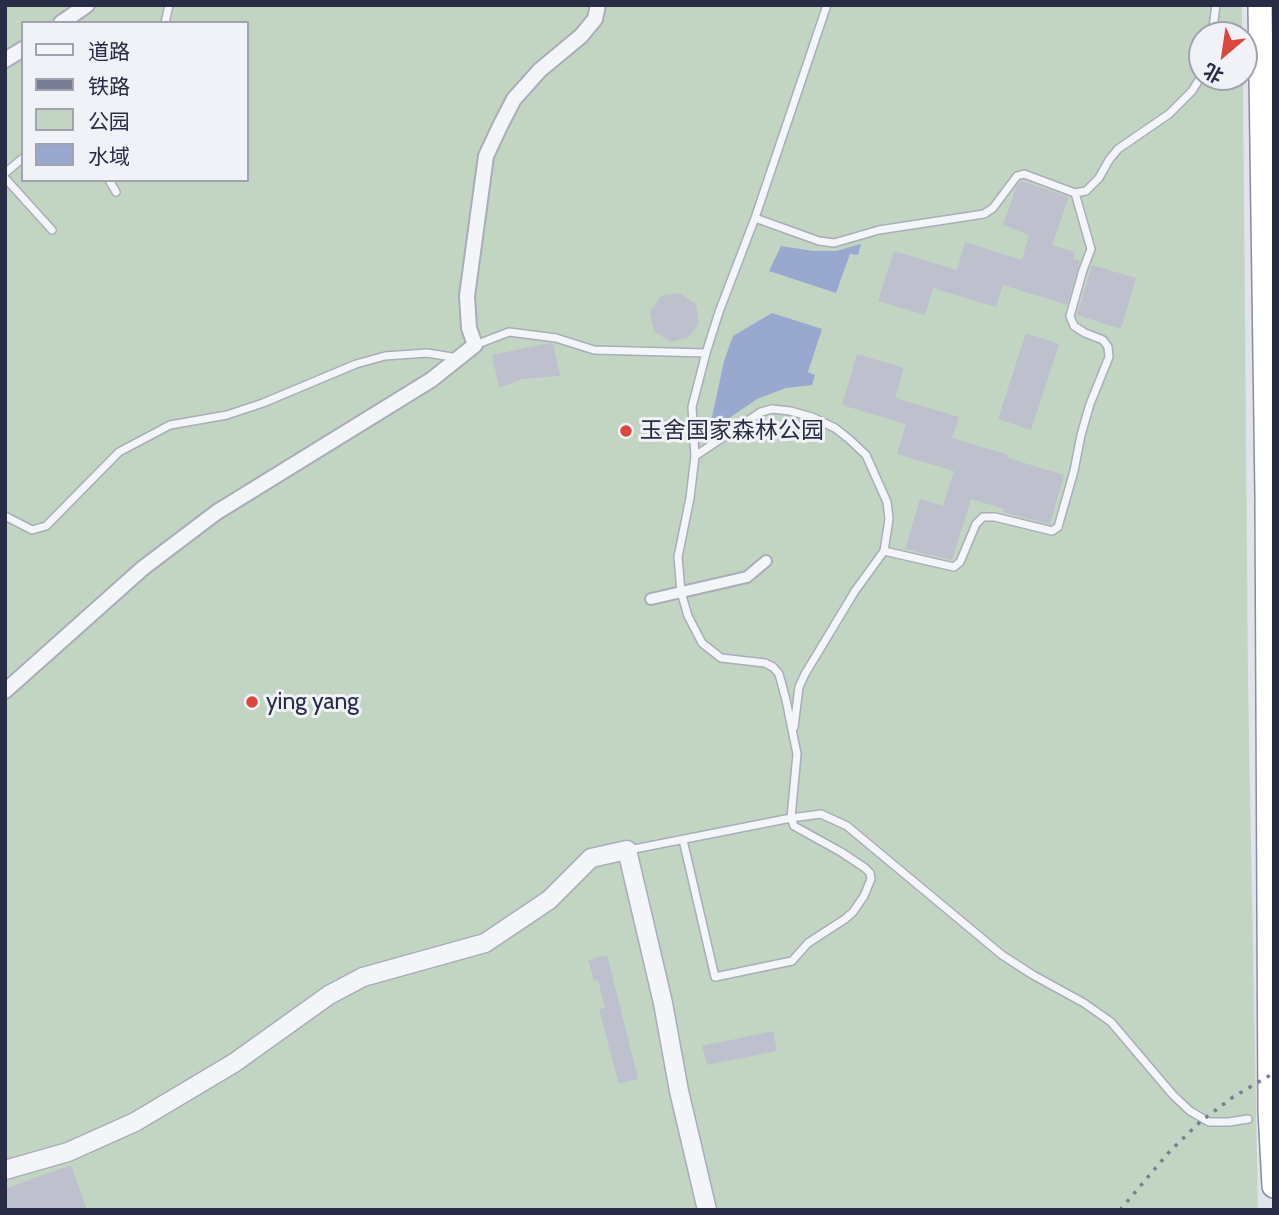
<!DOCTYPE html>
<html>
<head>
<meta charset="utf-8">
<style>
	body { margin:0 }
	#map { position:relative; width:1279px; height:1215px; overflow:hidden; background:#e1e3eb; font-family:Cabin,"Noto Sans SC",sans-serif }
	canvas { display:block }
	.frame { position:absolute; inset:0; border:7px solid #282c44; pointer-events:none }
	.legend { position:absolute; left:21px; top:21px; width:228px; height:161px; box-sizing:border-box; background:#f1f2f8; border:2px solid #a1a3b0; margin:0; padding:9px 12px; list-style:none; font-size:21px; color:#282c44 }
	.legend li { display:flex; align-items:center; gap:14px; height:35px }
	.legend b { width:35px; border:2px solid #a1a3b0 }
	.north { position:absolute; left:1188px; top:21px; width:70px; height:70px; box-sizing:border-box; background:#f1f2f8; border:2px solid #a1a3b0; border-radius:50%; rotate:209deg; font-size:19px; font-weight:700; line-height:28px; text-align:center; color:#282c44 }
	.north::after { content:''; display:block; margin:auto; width:24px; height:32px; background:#d9473d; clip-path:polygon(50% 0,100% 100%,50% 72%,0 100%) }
</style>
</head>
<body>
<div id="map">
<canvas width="1279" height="1215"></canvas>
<div class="frame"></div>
<ul class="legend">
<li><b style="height:9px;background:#f4f5f9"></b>道路</li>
<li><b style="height:9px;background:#797e96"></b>铁路</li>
<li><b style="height:19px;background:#c2d5c2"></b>公园</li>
<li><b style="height:19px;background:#99a8ce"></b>水域</li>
</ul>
<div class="north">北</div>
</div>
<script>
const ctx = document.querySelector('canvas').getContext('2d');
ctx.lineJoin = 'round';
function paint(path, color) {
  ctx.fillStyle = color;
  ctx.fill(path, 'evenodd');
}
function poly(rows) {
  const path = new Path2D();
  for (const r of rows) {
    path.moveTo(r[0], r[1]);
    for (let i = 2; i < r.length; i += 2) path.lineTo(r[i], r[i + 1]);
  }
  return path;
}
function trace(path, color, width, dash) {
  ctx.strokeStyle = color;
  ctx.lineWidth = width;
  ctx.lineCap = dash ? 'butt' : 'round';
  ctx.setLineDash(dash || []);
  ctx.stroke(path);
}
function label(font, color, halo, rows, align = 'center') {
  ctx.font = font + ' Cabin,"Noto Sans SC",sans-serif';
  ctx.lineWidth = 6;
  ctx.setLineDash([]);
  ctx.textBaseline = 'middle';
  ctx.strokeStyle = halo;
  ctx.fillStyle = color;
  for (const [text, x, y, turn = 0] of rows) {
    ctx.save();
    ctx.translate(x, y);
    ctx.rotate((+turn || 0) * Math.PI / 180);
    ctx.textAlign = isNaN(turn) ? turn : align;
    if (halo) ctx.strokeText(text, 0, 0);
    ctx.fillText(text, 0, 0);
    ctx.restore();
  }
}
paint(poly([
	[5,5,1242,5,1242,35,1202,35,1202,77,1243,77,1248,681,1258,1210,5,1210],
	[23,23,247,23,247,180,23,180]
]), '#c2d5c2');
paint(poly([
	[861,244,858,255,850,254,836,293,769,271,781,246,813,251,836,251],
	[772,313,822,329,808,372,815,375,812,385,786,388,757,399,722,423,716,423,712,417,724,361,733,336]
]), '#99a8ce');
paint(poly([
	[1021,181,1069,197,1052,245,1075,252,1073,259,1080,261,1067,305,1003,285,996,307,933,288,925,315,878,301,894,251,957,270,965,242,1022,260,1029,235,1003,225,1016,188],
	[1092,265,1136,278,1121,329,1077,315],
	[680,293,696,304,699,323,688,338,670,342,654,331,650,312,661,296],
	[1026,333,1059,344,1031,430,998,419],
	[549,343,553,344,560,376,522,379,499,388,492,355],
	[857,354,904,368,895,398,959,417,952,438,1009,455,1008,458,1064,475,1050,524,1003,512,1004,509,971,499,952,560,905,549,920,499,943,506,954,471,897,454,906,424,842,405],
	[607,955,638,1079,619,1084,599,1009,605,1008,598,980,594,981,588,960],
	[773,1031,777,1051,707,1065,702,1046],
	[71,1165,87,1210,5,1210,5,1189]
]), '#bec0ce');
const service = poly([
	[165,23,169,5],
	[1212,35,1216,5],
	[5,173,23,158],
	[5,178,52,230],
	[109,180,116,192],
	[755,218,819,241,834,243,879,230,984,214,993,208,1017,176,1024,174,1075,193,1086,191,1099,178,1109,160,1118,149,1169,114,1192,91,1202,75],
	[475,345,509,332,556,338,594,350,706,353],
	[695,456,761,412,772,409,790,411,812,417,835,428,849,439,866,455,887,502,889,519,884,551,855,591,805,674,799,687,794,727],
	[5,516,32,530,46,526,119,452,170,425,227,415,263,403,356,364,385,356,427,353,458,358],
	[884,551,954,567,960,562,976,524,983,517,995,517,1052,531,1058,527,1074,471,1081,435,1090,404,1109,357,1108,347,1103,340,1085,333,1074,326,1070,316,1083,270,1091,249,1075,193],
	[683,840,715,977,792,961,808,943,845,919,853,912,864,896,871,879,870,873,865,868,841,852,794,826,791,818,797,754,786,700,779,674,773,667,765,663,721,658,702,643,688,616,681,592,678,557,690,498,695,456,692,407,706,353,719,312,755,218,827,5],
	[629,850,791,818,821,814,847,826,1002,955,1033,975,1084,1003,1111,1022,1173,1095,1190,1111,1209,1122,1229,1122,1248,1119]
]);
const pedestrian = poly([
	[651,599,747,577,766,561]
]);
const minor = poly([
	[61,23,87,5],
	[5,60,23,49],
	[5,691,143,568,217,512,431,380,475,345,469,328,467,296,486,156,501,124,514,99,540,70,581,36,595,19,598,5]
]);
const tertiary = poly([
	[5,1170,68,1152,135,1122,234,1063,329,995,363,977,485,943,549,900,591,858,627,850,663,1003,679,1091,707,1210]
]);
const trunk = poly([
	[1260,5,1267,495,1270,1111,1274,1186]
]);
trace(service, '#aaacb9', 10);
trace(pedestrian, '#aaacb9', 14);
trace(minor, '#aaacb9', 18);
trace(tertiary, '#aaacb9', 21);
trace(trunk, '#878ca3', 26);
trace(service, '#f4f5f9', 7);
trace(pedestrian, '#f4f5f9', 10);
trace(minor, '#f4f5f9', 14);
trace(tertiary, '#f4f5f9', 18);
trace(trunk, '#fff', 23);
trace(poly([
	[1120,1210,1170,1151,1200,1122,1233,1097,1274,1073]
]), '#797e96', 3.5, [3.5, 7]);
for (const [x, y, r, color] of [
	[626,431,7,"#d9473d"],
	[252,702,7,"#d9473d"]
]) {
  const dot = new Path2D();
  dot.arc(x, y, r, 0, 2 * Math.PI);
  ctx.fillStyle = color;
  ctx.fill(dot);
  trace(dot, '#f1f2f8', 2.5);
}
label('23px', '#282c44', '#f1f2f8', [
	["玉舍国家森林公园",640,431],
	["ying yang",266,702]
], 'left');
</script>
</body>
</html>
